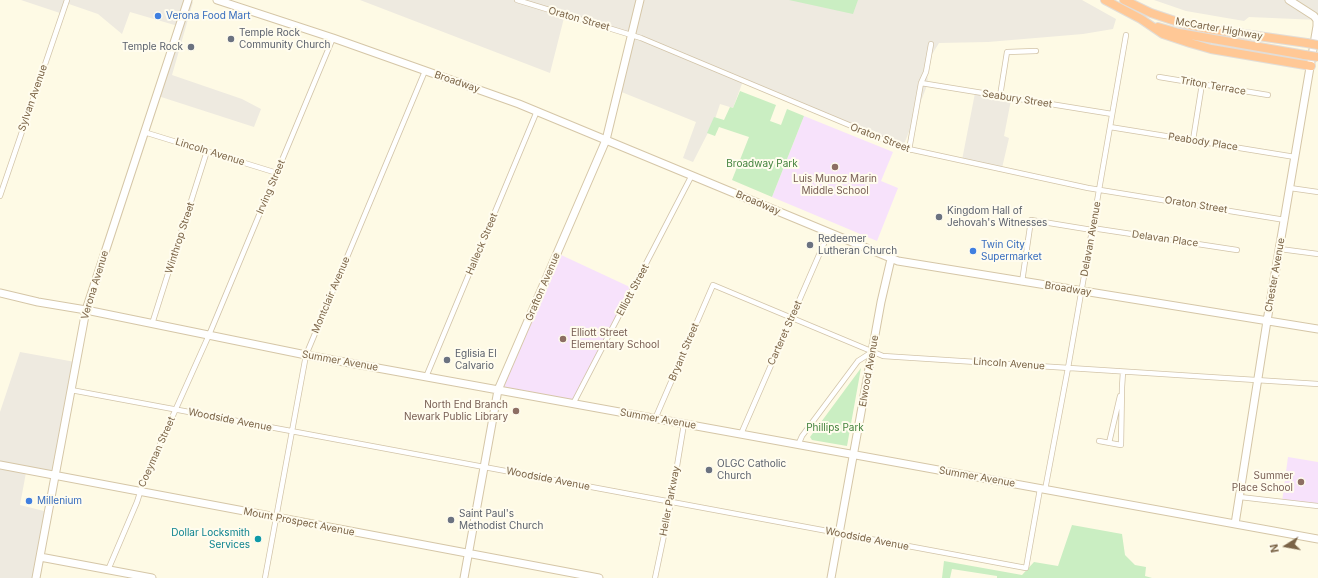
<!DOCTYPE html>
<html>
<head>
<meta charset="utf-8">
<style>
	body { margin:0 }
	#map { position:relative; width:1318px; height:578px; overflow:hidden; background:#fefae5; font-family:Inter,sans-serif }
	canvas { display:block }
	.north { position:absolute; left:1266px; top:526px; width:40px; height:40px; -webkit-text-stroke:3px #fffcee; paint-order:stroke; rotate:259deg; font-size:11px; font-weight:700; line-height:16px; text-align:center; color:#7b6447 }
	.north::after { content:''; display:block; margin:auto; width:14px; height:18px; background:#7b6447; clip-path:polygon(50% 0,100% 100%,50% 72%,0 100%) }
</style>
</head>
<body>
<div id="map">
<canvas width="1318" height="578"></canvas>
<div class="north">N</div>
</div>
<script>
const ctx = document.querySelector('canvas').getContext('2d');
ctx.lineJoin = 'round';
function paint(path, color) {
  ctx.fillStyle = color;
  ctx.fill(path, 'evenodd');
}
function poly(rows) {
  const path = new Path2D();
  for (const r of rows) {
    path.moveTo(r[0], r[1]);
    for (let i = 2; i < r.length; i += 2) path.lineTo(r[i], r[i + 1]);
  }
  return path;
}
function trace(path, color, width, dash) {
  ctx.strokeStyle = color;
  ctx.lineWidth = width;
  ctx.lineCap = dash ? 'butt' : 'round';
  ctx.setLineDash(dash || []);
  ctx.stroke(path);
}
function label(font, color, halo, rows, align = 'center') {
  ctx.font = font + ' Inter,sans-serif';
  ctx.lineWidth = 4;
  ctx.setLineDash([]);
  ctx.textBaseline = 'middle';
  ctx.strokeStyle = halo;
  ctx.fillStyle = color;
  for (const [text, x, y, turn = 0] of rows) {
    ctx.save();
    ctx.translate(x, y);
    ctx.rotate((+turn || 0) * Math.PI / 180);
    ctx.textAlign = isNaN(turn) ? turn : align;
    if (halo) ctx.strokeText(text, 0, 0);
    ctx.fillText(text, 0, 0);
    ctx.restore();
  }
}
paint(poly([
	[21,0,186,0,193,2,172,75,242,99,261,109,254,127,155,95,178,26,130,12,122,34,98,14,66,3,63,14],
	[360,0,1082,0,1116,19,1113,29,1083,34,988,42,939,43,926,64,928,83,903,147,743,81,733,108,720,104,715,119,693,162,683,158,696,122,619,91,632,34,565,14,550,73],
	[1154,0,1318,0,1318,20,1249,17,1244,21,1186,11],
	[975,93,1011,100,1004,136,1009,138,1002,168,962,160],
	[20,352,75,362,56,472,27,467,20,505,48,512,36,578,0,578,0,412]
]), '#eeeae0');
paint(poly([
	[804,116,893,152,881,181,898,188,877,241,772,197],
	[559,254,632,288,571,404,500,390],
	[1288,457,1318,462,1318,505,1282,502]
]), '#f7e2fb');
paint(poly([
	[789,0,858,0,853,14],
	[740,91,776,105,770,121,781,125,787,109,804,116,772,197,732,180,749,137,719,127,715,136,707,133,714,117,724,120,730,107,733,108],
	[861,368,847,446,812,440,810,437],
	[1072,525,1122,534,1125,555,1135,565,1146,567,1145,576,1152,578,997,578,997,576,952,569,950,578,942,578,944,561,1022,575,1034,562,1058,566]
]), '#caeec2');
const street = poly([
	[517,0,641,38,904,148,1088,188,1285,220],
	[1159,77,1268,95],
	[921,83,1112,114],
	[1000,96,1007,52,1036,51],
	[1110,127,1295,157],
	[144,132,277,173],
	[1193,140,1202,84],
	[909,150,921,83,926,72,931,44],
	[1290,188,1318,192],
	[0,196,67,0],
	[1092,228,1237,250],
	[1280,249,1318,254],
	[1022,282,1031,220,1092,230],
	[152,324,207,151],
	[426,377,537,111],
	[71,390,1026,568,1040,489],
	[573,404,692,175],
	[655,419,713,285,883,356,1318,384],
	[741,434,829,232],
	[1099,441,1121,445,1122,387,1123,372],
	[1109,443,1120,396],
	[798,445,802,436,858,361,872,352],
	[1045,490,1068,368,1126,35],
	[1240,497,1318,506],
	[108,570,137,502,144,480,209,335,333,38],
	[265,578,306,355,425,71],
	[655,578,671,502,684,424]
]);
const secondary = poly([
	[217,0,333,38,519,104,898,261,1318,329],
	[0,293,38,302,86,310,306,355,1318,539],
	[0,465,599,578],
	[1235,524,1267,321,1317,26,1317,20,1314,16,1289,0],
	[40,557,152,578],
	[36,578,86,310,188,0],
	[464,578,498,390,606,140,640,0],
	[831,578,881,302,891,259]
]);
const highway = poly([
	[1105,0,1141,19,1163,34,1190,43,1211,49,1311,66],
	[1124,0,1151,13,1181,23,1209,29,1307,43],
	[1158,27,1179,33,1305,55]
]);
trace(street, '#d2c4a9', 6);
trace(secondary, '#d5c6a7', 9);
trace(highway, '#e2ddd7', 10);
trace(street, '#fff', 4.5);
trace(secondary, '#fff', 7);
trace(highway, '#ffc896', 8);
const highwayBridge = poly([
	[1307,43,1318,45],
	[1305,55,1318,57]
]);
trace(highwayBridge, '#e2ddd7', 10, []);
trace(highwayBridge, '#ffc896', 8);
for (const [x, y, r, color] of [
	[158,16,4,"#3f7fe0"],
	[231,39,4,"#6b7280"],
	[191,47,4,"#6b7280"],
	[835,167,4,"#8d6e63"],
	[939,217,4,"#6b7280"],
	[810,245,4,"#6b7280"],
	[973,251,4,"#3f7fe0"],
	[563,339,4,"#8d6e63"],
	[447,360,4,"#6b7280"],
	[516,411,4,"#8d6e63"],
	[709,470,4,"#6b7280"],
	[1301,482,4,"#8d6e63"],
	[29,501,4,"#3f7fe0"],
	[451,520,4,"#6b7280"],
	[258,539,4,"#0f9aa8"]
]) {
  const dot = new Path2D();
  dot.arc(x, y, r, 0, 2 * Math.PI);
  ctx.fillStyle = color;
  ctx.fill(dot);
  trace(dot, '#fffcee', 1.5);
}
label('10px', '#366cbe', '#fffcee', [
	["Verona Food Mart",166,16],
	["Twin City",981,245],
	["Supermarket",981,257],
	["Millenium",37,501]
], 'left');
label('10px', '#7b6447', '#fffcee', [
	["Oraton Street",579,19,16],
	["McCarter Highway",1219,29,10],
	["Broadway",457,82,19],
	["Triton Terrace",1213,86,10],
	["Sylvan Avenue",33,98,-71],
	["Seabury Street",1017,99,9],
	["Oraton Street",880,138,21],
	["Peabody Place",1203,142,9],
	["Lincoln Avenue",210,152,17],
	["Irving Street",271,187,-67],
	["Broadway",758,203,23],
	["Oraton Street",1196,205,9],
	["Winthrop Street",180,238,-72],
	["Delavan Avenue",1091,239,-80],
	["Delavan Place",1165,239,8],
	["Halleck Street",482,244,-67],
	["Chester Avenue",1275,275,-80],
	["Verona Avenue",95,285,-73],
	["Grafton Avenue",543,287,-67],
	["Broadway",1068,289,9],
	["Elliott Street",633,290,-62],
	["Montclair Avenue",331,295,-67],
	["Carteret Street",785,333,-66],
	["Bryant Street",684,352,-67],
	["Summer Avenue",340,361,10],
	["Lincoln Avenue",1009,364,4],
	["Elwood Avenue",869,371,-80],
	["Summer Avenue",658,419,10],
	["Woodside Avenue",230,420,11],
	["Coeyman Street",157,452,-66],
	["Summer Avenue",977,477,10],
	["Woodside Avenue",548,479,11],
	["Heller Parkway",670,501,-79],
	["Mount Prospect Avenue",299,522,11],
	["Woodside Avenue",867,539,11]
]);
label('10px', '#5b616d', '#fffcee', [
	["Temple Rock",239,33],
	["Community Church",239,45],
	["Temple Rock",183,47,"right"],
	["Kingdom Hall of",947,211],
	["Jehovah's Witnesses",947,223],
	["Redeemer",818,239],
	["Lutheran Church",818,251],
	["Eglisia El",455,354],
	["Calvario",455,366],
	["OLGC Catholic",717,464],
	["Church",717,476],
	["Saint Paul's",459,514],
	["Methodist Church",459,526]
], 'left');
label('10px', '#43823d', '#fffcee', [
	["Broadway Park",762,164],
	["Phillips Park",835,428]
]);
label('10px', '#785e54', '#fffcee', [
	["Luis Munoz Marin",835,179,"center"],
	["Middle School",835,191,"center"],
	["Elliott Street",571,333,"left"],
	["Elementary School",571,345,"left"],
	["North End Branch",508,405],
	["Newark Public Library",508,417],
	["Summer",1293,476],
	["Place School",1293,488]
], 'right');
label('10px', '#0d838f', '#fffcee', [
	["Dollar Locksmith",250,533],
	["Services",250,545]
], 'right');
</script>
</body>
</html>
